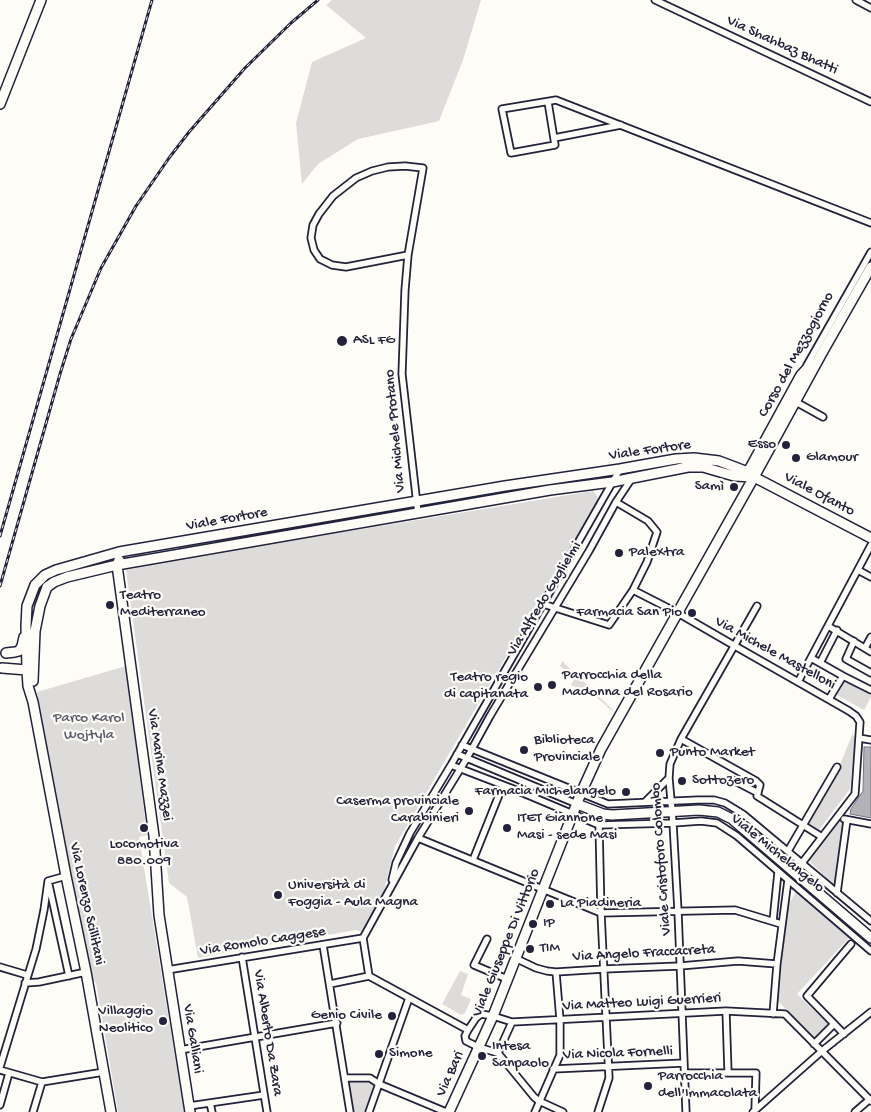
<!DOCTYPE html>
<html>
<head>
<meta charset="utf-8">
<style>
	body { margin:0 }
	canvas { display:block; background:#fdfcf7 }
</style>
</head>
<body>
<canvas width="871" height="1112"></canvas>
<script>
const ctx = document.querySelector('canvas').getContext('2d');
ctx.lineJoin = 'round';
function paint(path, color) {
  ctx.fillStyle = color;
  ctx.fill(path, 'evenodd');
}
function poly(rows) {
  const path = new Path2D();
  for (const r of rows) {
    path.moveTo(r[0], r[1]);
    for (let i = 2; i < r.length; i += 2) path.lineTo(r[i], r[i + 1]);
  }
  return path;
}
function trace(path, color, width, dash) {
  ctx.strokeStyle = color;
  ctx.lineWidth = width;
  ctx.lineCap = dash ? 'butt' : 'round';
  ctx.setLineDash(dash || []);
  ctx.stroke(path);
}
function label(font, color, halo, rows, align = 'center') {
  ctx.font = font + ' "Gochi Hand",sans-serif';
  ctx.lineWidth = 4.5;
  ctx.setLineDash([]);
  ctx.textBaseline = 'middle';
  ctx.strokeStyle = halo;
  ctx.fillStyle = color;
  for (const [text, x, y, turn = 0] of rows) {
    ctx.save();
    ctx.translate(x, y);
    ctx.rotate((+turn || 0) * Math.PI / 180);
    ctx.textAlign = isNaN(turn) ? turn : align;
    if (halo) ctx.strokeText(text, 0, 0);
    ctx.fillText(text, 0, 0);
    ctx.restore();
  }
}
paint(poly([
	[332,0,481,0,463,60,439,121,358,139,318,164,302,184,296,123,312,62,366,38,326,5],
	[593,491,597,496,598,500,395,846,383,895,361,932,357,930,244,949,198,958,187,897,169,883,126,570,326,535],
	[562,661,613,710,612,711,594,695,571,685,575,677,560,666],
	[126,666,147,835,139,837,184,1112,118,1112,96,983,93,980,62,837,37,692],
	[844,681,871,695,871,697,864,710,837,695],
	[852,735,855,736,850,789,819,830,807,822,837,772],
	[837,821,845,823,835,886,809,861],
	[796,891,850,937,797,994,829,1025,813,1039,778,1001,786,909],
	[460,971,468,974,461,995,471,999,465,1013,461,1015,442,1004],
	[369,1081,375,1085,366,1112,353,1112,347,1082]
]), '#dddcdb');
const water = poly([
	[864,747,871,747,871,818,850,814,851,809,863,791,864,747]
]);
paint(water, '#b2b2b7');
trace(water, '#787885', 1);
const street = poly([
	[655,0,871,102],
	[856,0,871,8],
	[548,102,555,145,511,153,502,109,556,100,871,223],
	[554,138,621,125],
	[408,255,346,267,332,265,320,259,314,250,311,238,313,225,319,214,333,196,356,178,372,171,388,167,405,166,423,168,408,255,405,290,402,374,418,513],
	[807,365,871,252],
	[796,402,823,417],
	[858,570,871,577],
	[633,590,678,613,735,646,849,711,856,716,860,722,855,794,802,863],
	[543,604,609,625,633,590,647,562,657,532,648,521,616,502],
	[828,626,871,652],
	[854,641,846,659,871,673],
	[865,648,871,637],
	[811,658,820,663,837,630],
	[820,663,843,676],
	[798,682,871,545],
	[829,699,843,676,871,690],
	[859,738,871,740],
	[681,739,756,781,760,785,757,796,822,837],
	[462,745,608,804,698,800,714,800,725,803,743,814,871,921],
	[457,754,577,804],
	[451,765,516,790,599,825,673,823,701,821,717,823,737,836,871,951],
	[733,780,758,793],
	[645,802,669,778],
	[844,819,871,824],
	[418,838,601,913,735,910,781,924],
	[788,851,837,767],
	[473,860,503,785],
	[392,880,396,863,410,833,451,765,620,469],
	[49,885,69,976],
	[837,893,847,820],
	[773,921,778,872],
	[363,938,418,838,467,758,490,716,589,551,616,502,632,478],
	[363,938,369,976,468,1030],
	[487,939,474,965,507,979],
	[323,945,350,1112],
	[242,957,267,1112],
	[515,958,536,968,547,971,556,972,604,969,680,966,738,961,777,964],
	[0,967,27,975],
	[167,970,363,938],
	[25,983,39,982,86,972],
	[330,984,369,976],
	[726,1011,728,1072],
	[773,1014,777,964,788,880],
	[512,1022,726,1011,785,1014,871,1101],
	[844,1034,807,996,851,944],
	[814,1044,834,1024],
	[180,1050,337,1023],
	[498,1053,512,1022,493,1016,481,1014,476,1018,468,1030,465,1036,466,1041,478,1047,498,1053,534,1097,539,1101,563,1112],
	[0,1067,36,949,44,910,48,881,66,876],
	[553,1069,684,1063],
	[0,1070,42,1082,104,1072],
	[684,1073,756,1073,755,1110],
	[345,1078,370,1078,379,1084,446,1112],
	[210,1103,212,1112],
	[0,1105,9,1073],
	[189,1106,264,1095],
	[33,1112,42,1082],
	[369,1112,409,998],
	[535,1112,560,1055,560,1020,556,972],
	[598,1112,609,1078,601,913,599,825],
	[686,1112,678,911,673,823,669,778,670,764,681,739,757,606],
	[753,1112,822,1051,871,1012],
	[855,1112,870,1099]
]);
const secondary = poly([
	[0,104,41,0],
	[748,472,801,375,813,362],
	[119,560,117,565,154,836,159,915,190,1112],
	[6,653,15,652,19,651,22,646,24,637],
	[2,668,27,670,31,667],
	[33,681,35,631,40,606,47,587,54,582,67,577,117,565,550,490,612,482,688,467,703,467,734,476,754,477],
	[577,804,603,814,612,815,699,810,718,812,732,819,871,938],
	[111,1112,86,972,66,876,33,702,28,686,27,670,26,626,27,606,35,585,45,575,56,570,119,552,505,486,620,469,676,459,694,458,719,461,748,472,754,477,871,538],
	[449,1112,493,1016,581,793,601,749,754,477,823,351,871,267]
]);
trace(street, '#22223b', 9);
trace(secondary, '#22223b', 12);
trace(street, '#fdfcf7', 5.5);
trace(secondary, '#fdfcf7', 9);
const rail = poly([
	[0,536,152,0],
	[0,586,60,374,71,339,101,268,136,206,169,158,189,132,245,68,291,23,318,0]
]);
trace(rail, '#22223b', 3);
trace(rail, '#fdfcf7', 1, [4]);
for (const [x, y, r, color] of [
	[342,341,6,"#22223b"],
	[786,445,5,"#22223b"],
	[796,458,5,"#22223b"],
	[734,487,5,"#22223b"],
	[619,553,5,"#22223b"],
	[110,605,5,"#22223b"],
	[692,613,5,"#22223b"],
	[552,685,5,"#22223b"],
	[538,687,5,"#22223b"],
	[524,750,5,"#22223b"],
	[660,753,5,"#22223b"],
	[682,781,5,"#22223b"],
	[626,792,5,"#22223b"],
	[469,811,5,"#22223b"],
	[144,828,5,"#22223b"],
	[507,828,5,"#22223b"],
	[278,895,5,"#22223b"],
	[550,904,5,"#22223b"],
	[533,924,5,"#22223b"],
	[530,949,5,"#22223b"],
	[392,1016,5,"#22223b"],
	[163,1021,5,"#22223b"],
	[379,1054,5,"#22223b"],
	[482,1056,5,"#22223b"],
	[648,1086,5,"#22223b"]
]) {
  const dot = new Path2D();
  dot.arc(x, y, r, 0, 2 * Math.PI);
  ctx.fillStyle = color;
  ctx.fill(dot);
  trace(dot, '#fdfcf7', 2);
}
label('15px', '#22223b', '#fdfcf7', [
	["Via Shahbaz Bhatti",782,46,25],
	["Corso del Mezzogiorno",797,355,-61],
	["Via Michele Protano",396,431,-95],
	["Viale Fortore",650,451,-8],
	["Viale Ofanto",819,495,28],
	["Viale Fortore",227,520,-10],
	["Via Alfredo Guglielmi",545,599,-59],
	["Via Michele Mastelloni",775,654,29],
	["Via Marina Mazzei",159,765,82],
	["Viale Michelangelo",777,854,39],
	["Viale Cristoforo Colombo",662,859,-94],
	["Via Lorenzo Scillitani",86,904,78],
	["Via Romolo Caggese",263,942,-9],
	["Viale Giuseppe Di Vittorio",507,943,-68],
	["Via Angelo Fraccacreta",644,954,-3],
	["Via Matteo Luigi Guerrieri",642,1003,-3],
	["Via Alberto Da Zara",267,1033,81],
	["Via Galliani",192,1039,81],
	["Via Nicola Fornelli",618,1054,-2],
	["Via Bari",451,1074,-66]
]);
label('15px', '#22223b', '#fdfcf7', [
	["ASL FG",353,341],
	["Esso",776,445,"right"],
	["Glamour",806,458],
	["Samì",724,487,"right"],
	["PaleXtra",629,553],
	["Teatro",120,596],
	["Mediterraneo",120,613],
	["Farmacia San Pio",682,613,"right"],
	["Parrocchia della",562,676],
	["Madonna del Rosario",562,693],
	["Teatro regio",528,678,"right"],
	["di capitanata",528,695,"right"],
	["Biblioteca",534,741],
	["Provinciale",534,758],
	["Punto Market",670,753],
	["Sottozero",692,781],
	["Farmacia Michelangelo",616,792,"right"],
	["Caserma provinciale",459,802,"right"],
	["Carabinieri",459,819,"right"],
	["ITET Giannone",517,819],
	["Masi - sede Masi",517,836],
	["Locomotiva",144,845,"center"],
	["880.009",144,862,"center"],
	["Università di",288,886],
	["Foggia - Aula Magna",288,903],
	["La Piadineria",560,904],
	["IP",543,924],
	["TIM",540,949],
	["Villaggio",153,1012,"right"],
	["Neolitico",153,1029,"right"],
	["Genio Civile",382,1016,"right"],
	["Intesa",492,1047],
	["Sanpaolo",492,1064],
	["Simone",389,1054],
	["Parrocchia",658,1077],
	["dell'Immacolata",658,1094]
], 'left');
label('15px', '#5a5a6b', '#fdfcf7', [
	["Parco Karol",89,719],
	["Wojtyla",89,736]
]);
</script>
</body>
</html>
